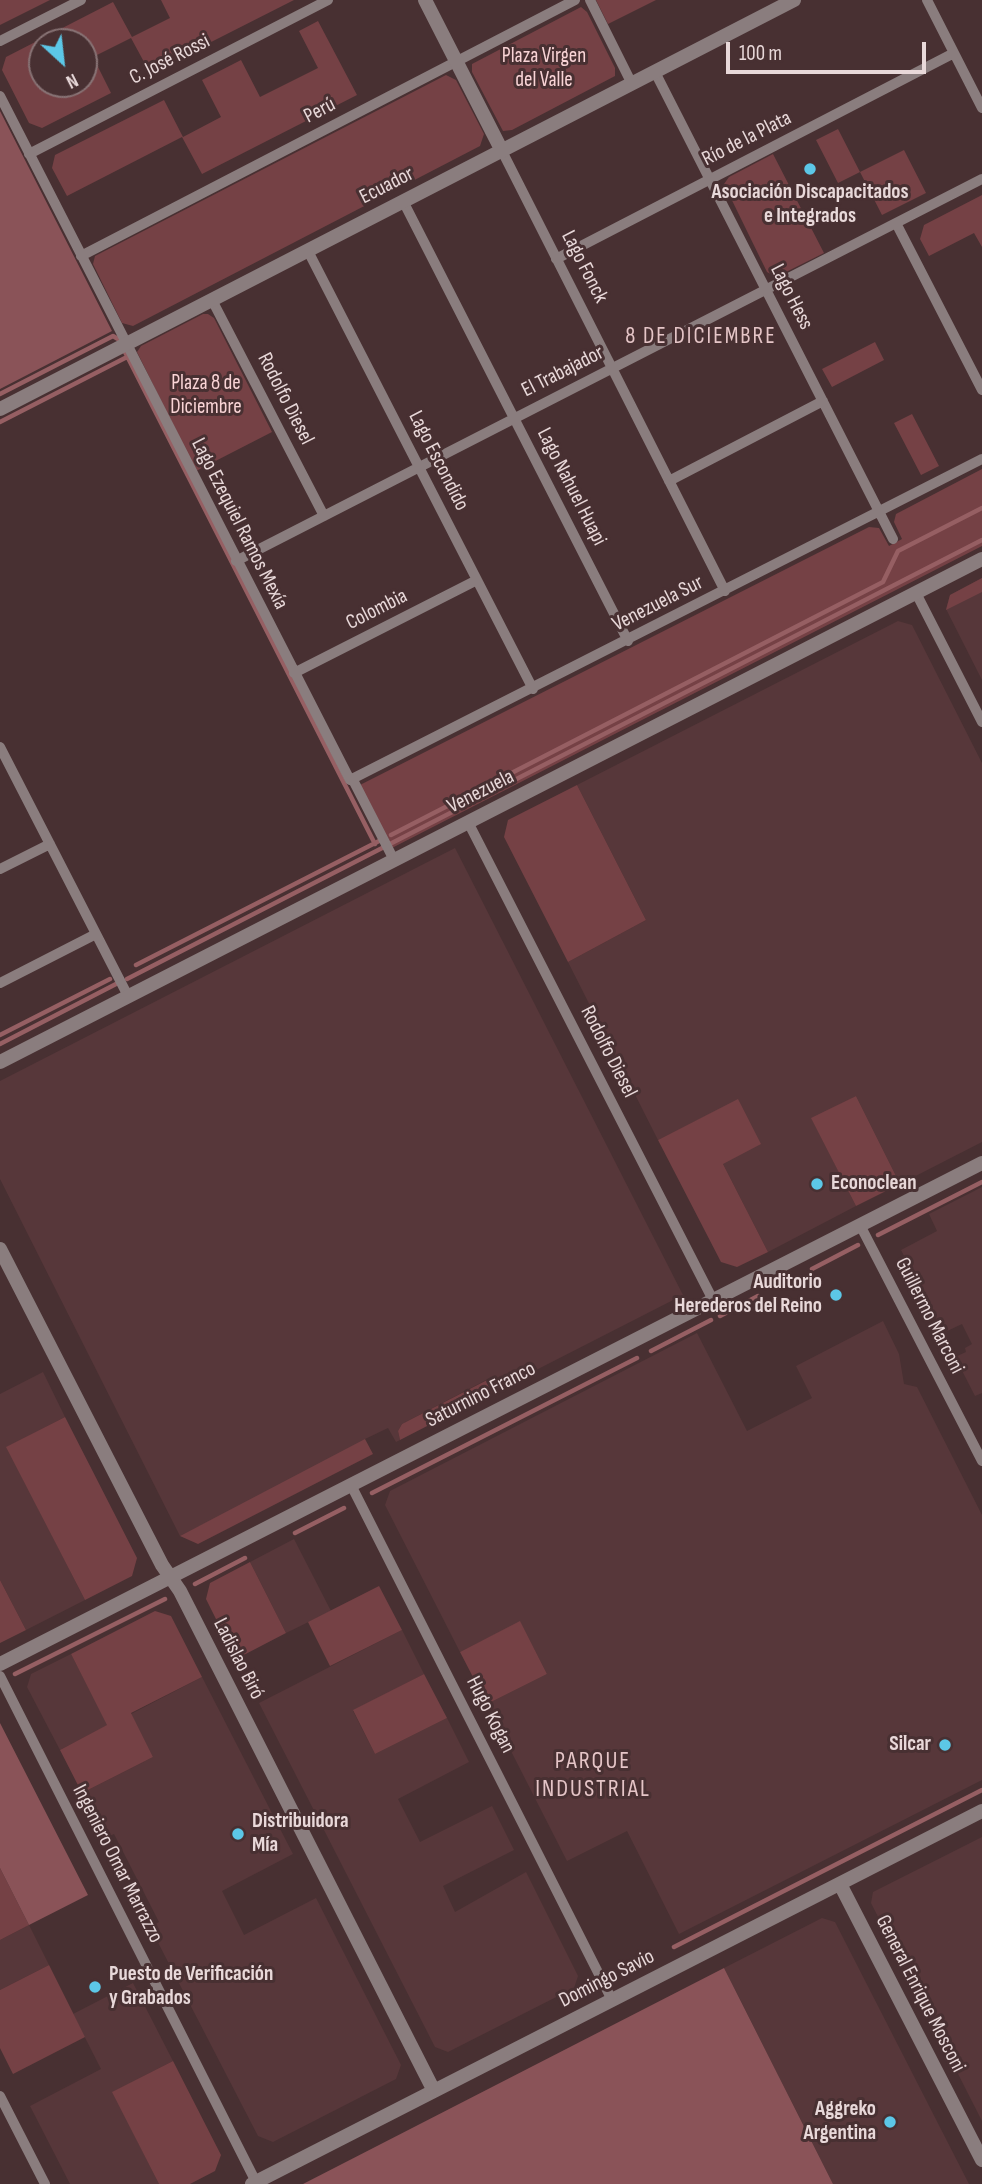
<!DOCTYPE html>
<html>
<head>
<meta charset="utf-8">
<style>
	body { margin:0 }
	#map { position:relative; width:982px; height:2184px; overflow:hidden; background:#483032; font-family:"Sofia Sans Condensed",sans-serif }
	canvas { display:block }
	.north { position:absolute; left:28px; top:28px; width:70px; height:70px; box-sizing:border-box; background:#483032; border:2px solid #887375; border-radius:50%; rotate:153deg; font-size:19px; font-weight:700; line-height:28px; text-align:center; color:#e8d8d9 }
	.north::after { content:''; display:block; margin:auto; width:24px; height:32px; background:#5cc7e7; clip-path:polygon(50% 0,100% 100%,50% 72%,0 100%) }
	.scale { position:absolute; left:726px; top:42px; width:200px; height:32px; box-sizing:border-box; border:4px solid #e8d8d9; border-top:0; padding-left:9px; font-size:21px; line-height:24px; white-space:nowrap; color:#e8d8d9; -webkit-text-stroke:5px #483032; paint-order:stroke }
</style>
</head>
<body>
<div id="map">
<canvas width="982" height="2184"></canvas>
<div class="north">N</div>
<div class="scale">100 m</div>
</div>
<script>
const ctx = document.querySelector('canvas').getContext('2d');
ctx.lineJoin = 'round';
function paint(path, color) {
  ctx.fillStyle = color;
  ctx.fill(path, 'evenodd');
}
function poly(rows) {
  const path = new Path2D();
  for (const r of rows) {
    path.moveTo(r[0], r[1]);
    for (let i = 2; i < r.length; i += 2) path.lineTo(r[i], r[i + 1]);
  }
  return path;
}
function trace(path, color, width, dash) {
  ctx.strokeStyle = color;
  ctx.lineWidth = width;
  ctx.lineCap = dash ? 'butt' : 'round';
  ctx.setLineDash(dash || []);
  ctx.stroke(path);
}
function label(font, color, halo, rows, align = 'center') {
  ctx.font = font + ' "Sofia Sans Condensed",sans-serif';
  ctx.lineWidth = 6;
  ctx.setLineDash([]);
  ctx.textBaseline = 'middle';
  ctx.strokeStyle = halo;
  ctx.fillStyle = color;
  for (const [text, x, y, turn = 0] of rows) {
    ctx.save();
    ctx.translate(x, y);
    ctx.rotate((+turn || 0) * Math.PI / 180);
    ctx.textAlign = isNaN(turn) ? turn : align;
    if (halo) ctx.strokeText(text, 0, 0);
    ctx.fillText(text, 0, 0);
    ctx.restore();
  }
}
paint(poly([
	[982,578,982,680,946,609,950,595],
	[898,621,912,625,982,763,982,1142,900,1184,856,1096,812,1119,856,1206,768,1252,723,1164,738,1100,658,1140,568,962,646,920,577,785],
	[455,848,683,1295,495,1391,488,1379,402,1424,398,1431,400,1440,396,1442,388,1428,365,1439,364,1444,180,1536,0,1179,0,1081],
	[982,1187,982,1393,975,1396,955,1357,966,1352,965,1348,972,1344,962,1324,943,1333,901,1250,937,1231,929,1214],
	[883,1321,899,1354,904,1384,917,1387,982,1515,982,1780,679,1934,627,1831,567,1861,487,1704,547,1674,520,1622,460,1652,385,1505,390,1491,697,1333,747,1431,812,1398,796,1366],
	[43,1372,65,1417,7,1447,85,1600,26,1630,0,1580,0,1394],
	[294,1539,331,1611,286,1633,250,1562],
	[402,1630,424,1674,353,1711,375,1754,447,1718,469,1762,398,1799,420,1842,492,1806,514,1850,443,1886,455,1912,526,1872,578,1976,574,1988,448,2052,435,2047,259,1703],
	[71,1654,108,1725,60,1750,27,1687,31,1674],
	[202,1677,293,1854,222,1891,244,1935,316,1898,401,2065,396,2079,273,2142,258,2136,150,1927,159,1922,114,1834,105,1838,82,1793,153,1757,131,1714],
	[982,1837,982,2121,871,1903,873,1892],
	[822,1918,835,1922,969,2184,833,2184,724,1968],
	[29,1925,49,1965,0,1990,0,1940],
	[133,1983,173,2061,113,2092,159,2184,70,2184,30,2106,101,2069,73,2014]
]), '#57373a');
paint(poly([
	[0,0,50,0,0,25],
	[161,0,294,0,150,73,131,38,93,57,111,93,42,128,29,123,2,70,6,57,113,2,132,37,170,18],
	[42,42,84,42,84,84,42,84],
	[596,0,656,0,608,24],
	[581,7,587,12,615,68,615,76,512,130,503,131,472,72,472,64],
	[318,21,357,95,202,174,182,137,67,196,52,168,55,155,164,100,183,137,221,117,202,80,241,60,260,97,318,68,299,31],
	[446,75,456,80,484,134,480,146,133,326,122,323,93,264,95,256],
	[838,129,860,172,904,150,926,193,882,215,860,172,838,183,816,140],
	[773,154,824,253,776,277,767,272,724,184,729,177],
	[982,195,982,247,974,233,929,256,920,239,924,225],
	[203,314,208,314,214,318,272,432,196,471,137,352,141,346],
	[875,342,884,360,832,387,822,369],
	[912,414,939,466,921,475,894,423],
	[982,469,982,546,386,851,354,788,869,527,879,528,889,546,902,539,894,522,896,514],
	[982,578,982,592,946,610,950,595],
	[577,785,646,920,568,962,504,837,508,820],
	[856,1096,900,1184,856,1206,811,1118],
	[738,1099,761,1144,723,1164,768,1252,737,1267,721,1262,658,1140],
	[489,1379,495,1391,400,1440,398,1431,402,1424],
	[65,1417,137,1558,132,1576,85,1600,6,1447],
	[365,1439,373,1454,198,1544,180,1536],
	[250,1562,286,1633,236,1659,206,1599,210,1583],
	[0,1580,26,1630,0,1643],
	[379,1586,402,1630,330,1666,308,1622],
	[155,1611,171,1616,202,1677,131,1713,153,1757,82,1793,60,1750,107,1725,71,1654],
	[520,1621,547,1674,487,1704,460,1652],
	[424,1674,447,1718,375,1754,353,1710],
	[0,1868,29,1925,0,1940],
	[49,1965,85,2037,13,2074,0,2048,0,1990],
	[173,2061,221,2155,215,2171,190,2184,159,2184,112,2092]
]), '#754145');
paint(poly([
	[0,111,112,331,0,389],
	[0,1723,88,1895,29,1925,0,1868],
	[724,1968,833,2184,303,2184]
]), '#8a5358');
trace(poly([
	[125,352,375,844],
	[0,394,113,336,118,339],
	[0,422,127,357],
	[391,835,883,582,898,551,982,508],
	[136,965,381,840],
	[127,979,982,540],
	[0,1035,110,979],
	[0,1044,116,984],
	[878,1235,982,1182],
	[812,1269,858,1245],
	[776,1287,794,1278],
	[720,1316,758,1296],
	[651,1351,711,1320],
	[372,1493,637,1358],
	[295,1533,344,1508],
	[195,1584,245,1558],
	[15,1674,165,1599],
	[674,1947,982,1790]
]), '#965f63', 4.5);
trace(poly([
	[590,0,632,84],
	[927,0,982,108],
	[0,41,81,0],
	[655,72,893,539],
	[0,96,350,780,982,459],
	[502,151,725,591],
	[29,154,328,0],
	[403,201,628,641],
	[896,223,982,390],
	[308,251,533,689],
	[81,256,575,0],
	[556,259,954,53],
	[212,300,324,516],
	[669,481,823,401],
	[236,561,982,179],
	[916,593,982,722],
	[294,673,477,580],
	[0,747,128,996],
	[353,780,394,860],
	[468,822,713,1300],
	[0,869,50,844],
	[0,983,96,934],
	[860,1225,982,1461],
	[351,1485,612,2000],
	[0,1676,256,2182],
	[0,2096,45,2184]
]), '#8a7d7e', 10);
trace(poly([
	[425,0,502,151],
	[0,409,794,0],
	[0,1062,982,559],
	[0,1249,162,1565,180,1591,434,2091],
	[0,1664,982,1163],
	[840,1884,982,2160],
	[252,2184,982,1811]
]), '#8a7d7e', 14);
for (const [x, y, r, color] of [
	[810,169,7,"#5cc7e7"],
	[817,1184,7,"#5cc7e7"],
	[836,1295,7,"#5cc7e7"],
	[945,1745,7,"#5cc7e7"],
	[238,1834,7,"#5cc7e7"],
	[95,1987,7,"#5cc7e7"],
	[890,2122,7,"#5cc7e7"]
]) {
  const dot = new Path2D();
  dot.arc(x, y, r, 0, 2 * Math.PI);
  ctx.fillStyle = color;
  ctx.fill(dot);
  trace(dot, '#483032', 2.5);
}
label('21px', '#f9d4d6', '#483032', [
	["Plaza Virgen",544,57],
	["del Valle",544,81],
	["Plaza 8 de",206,384],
	["Diciembre",206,408]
]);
label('21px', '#e8d8d9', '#483032', [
	["C. José Rossi",170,60,-27],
	["Perú",320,111,-27],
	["Río de la Plata",747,139,-27],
	["Ecuador",387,186,-27],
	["Lago Fonck",584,267,63],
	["Lago Hess",791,297,63],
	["El Trabajador",563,372,-27],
	["Rodolfo Diesel",285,399,63],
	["Lago Escondido",438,461,63],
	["Lago Nahuel Huapi",571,487,63],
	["Lago Ezequiel Ramos Mexía",239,524,63],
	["Venezuela Sur",658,604,-27],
	["Colombia",377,610,-27],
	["Venezuela",481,792,-27],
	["Rodolfo Diesel",608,1052,63],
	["Guillermo Marconi",929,1316,63],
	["Saturnino Franco",481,1395,-27],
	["Ladislao Biró",238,1659,63],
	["Hugo Kogan",490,1715,63],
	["Ingeniero Omar Marrazzo",117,1864,63],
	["Domingo Savio",607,1979,-27],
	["General Enrique Mosconi",920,1994,63]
]);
label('bold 21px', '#e8d8d9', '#483032', [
	["Asociación Discapacitados",810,193,"center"],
	["e Integrados",810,217,"center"],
	["Econoclean",831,1184],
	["Auditorio",822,1283,"right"],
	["Herederos del Reino",822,1307,"right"],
	["Silcar",931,1745,"right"],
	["Distribuidora",252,1822],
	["Mía",252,1846],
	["Puesto de Verificación",109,1975],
	["y Grabados",109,1999],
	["Aggreko",876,2110,"right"],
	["Argentina",876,2134,"right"]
], 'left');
ctx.letterSpacing = '2px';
label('23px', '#e5c5c7', '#483032', [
	["8 DE DICIEMBRE",701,337]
]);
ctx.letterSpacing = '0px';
ctx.letterSpacing = '2px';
label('24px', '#e5c5c7', '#483032', [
	["PARQUE",593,1762],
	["INDUSTRIAL",593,1790]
]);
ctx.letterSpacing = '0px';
</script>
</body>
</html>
